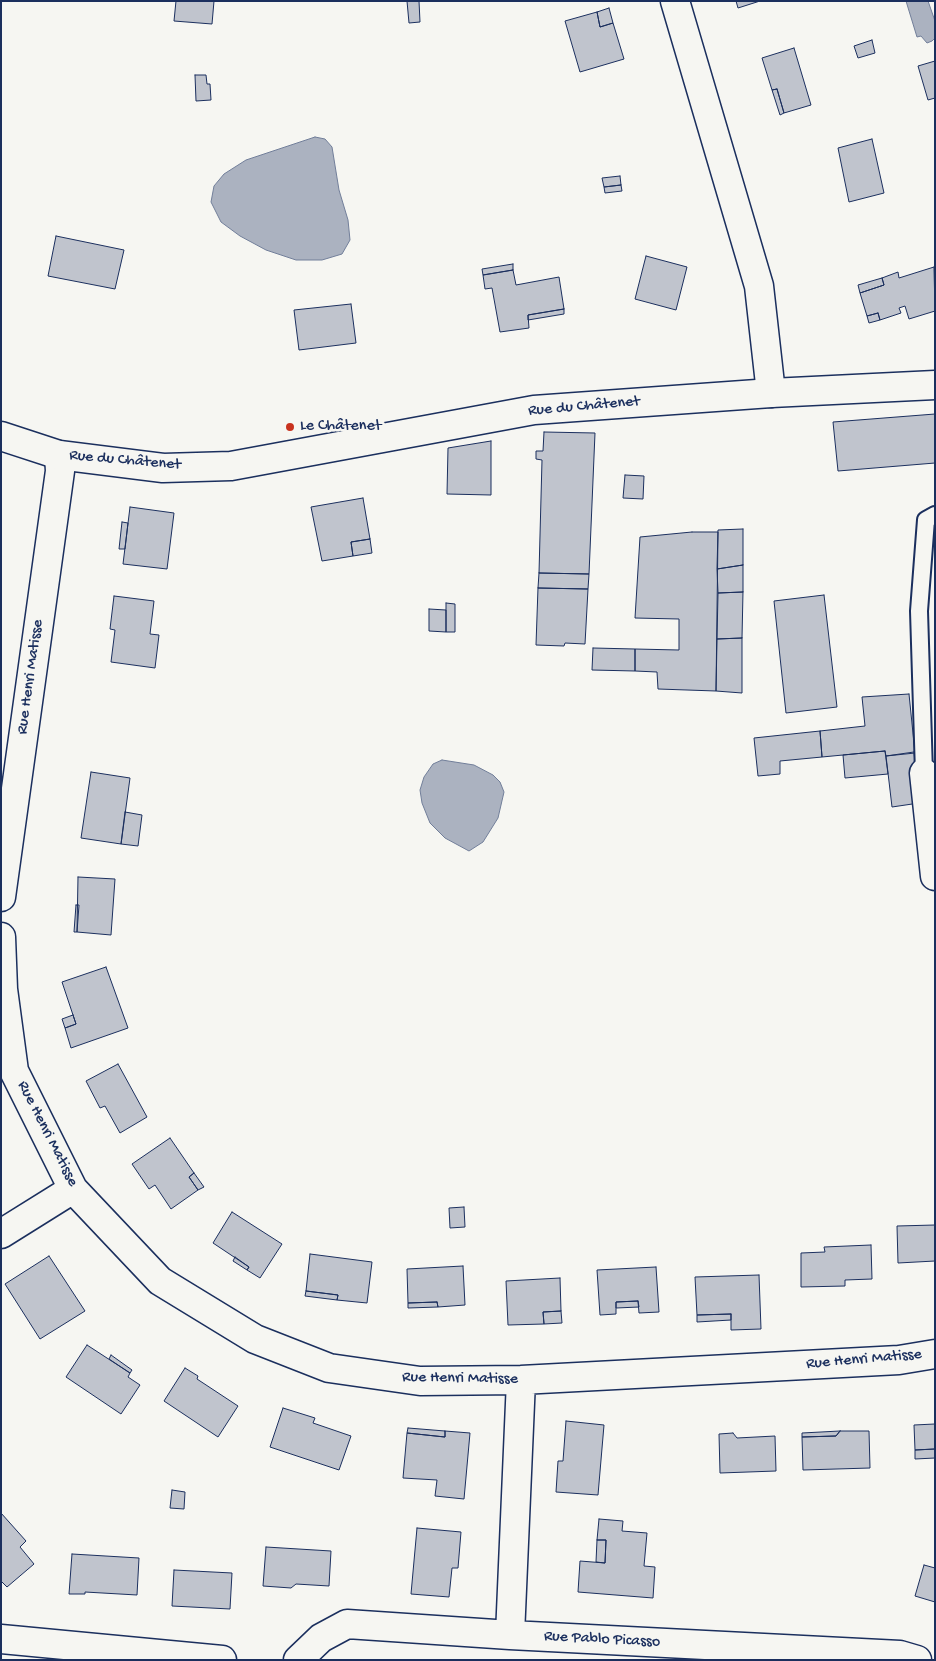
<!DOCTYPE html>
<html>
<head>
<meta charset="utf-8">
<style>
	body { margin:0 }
	#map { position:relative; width:936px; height:1661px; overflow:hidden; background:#f6f6f2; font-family:"Gochi Hand",sans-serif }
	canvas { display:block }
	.frame { position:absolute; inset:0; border:2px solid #1b2f5e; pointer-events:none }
</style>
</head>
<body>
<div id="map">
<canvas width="936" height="1661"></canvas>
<div class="frame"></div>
</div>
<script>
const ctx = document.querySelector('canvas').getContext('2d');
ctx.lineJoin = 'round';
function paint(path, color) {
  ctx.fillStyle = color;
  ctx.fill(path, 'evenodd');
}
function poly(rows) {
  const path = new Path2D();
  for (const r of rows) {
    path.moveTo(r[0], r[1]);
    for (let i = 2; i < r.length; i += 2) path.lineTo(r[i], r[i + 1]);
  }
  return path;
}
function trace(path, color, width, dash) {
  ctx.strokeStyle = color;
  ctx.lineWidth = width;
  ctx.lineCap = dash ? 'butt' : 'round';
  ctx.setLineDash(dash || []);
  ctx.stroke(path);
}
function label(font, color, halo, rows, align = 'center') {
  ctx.font = font + ' "Gochi Hand",sans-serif';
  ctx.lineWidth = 5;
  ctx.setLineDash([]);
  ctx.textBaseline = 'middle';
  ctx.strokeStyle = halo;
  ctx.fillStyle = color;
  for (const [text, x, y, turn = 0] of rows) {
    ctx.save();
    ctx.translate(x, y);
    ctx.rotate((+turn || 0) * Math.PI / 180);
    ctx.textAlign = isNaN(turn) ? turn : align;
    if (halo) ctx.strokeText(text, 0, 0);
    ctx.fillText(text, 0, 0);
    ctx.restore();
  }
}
const water = poly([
	[906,1,928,1,935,21,935,38,932,41,927,43,921,36,917,37,906,1],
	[315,137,325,139,332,147,339,190,348,220,350,240,342,254,322,260,296,260,266,250,240,236,221,222,211,202,214,186,224,174,246,160,315,137],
	[442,760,474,765,493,775,500,782,504,792,498,818,483,842,469,851,445,838,430,823,422,803,420,790,424,777,433,764,442,760]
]);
paint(water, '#abb2c0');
trace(water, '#717e99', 1);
const building = poly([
	[176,1,214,1,212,24,174,21,176,1],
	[407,1,419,1,420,22,409,23,407,1],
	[736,1,760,1,738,8,736,1],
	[609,8,613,23,600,27,597,12,609,8],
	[597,12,600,27,613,23,624,59,580,72,565,21,597,12],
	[872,40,875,53,858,58,854,46,872,40],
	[794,48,811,105,784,113,777,89,772,90,762,58,794,48],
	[935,61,935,98,928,100,918,66,935,61],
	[195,75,206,75,207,84,210,84,211,100,196,101,195,75],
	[777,89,784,113,780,115,772,90,777,89],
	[872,139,884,193,849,202,838,148,872,139],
	[620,176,621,185,604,187,602,178,620,176],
	[621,185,622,191,605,193,604,187,621,185],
	[56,236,124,250,115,289,48,276,56,236],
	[646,256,687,267,676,310,635,299,646,256],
	[513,264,513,270,483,275,482,269,513,264],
	[934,267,935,311,909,319,905,306,899,308,901,313,880,320,878,313,867,316,860,293,884,285,882,278,898,272,899,278,934,267],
	[513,270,516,285,559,277,564,309,528,315,529,328,500,332,492,288,485,289,483,275,513,270],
	[882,278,884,285,860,293,858,285,882,278],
	[351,304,356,343,299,350,294,310,351,304],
	[564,309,564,314,528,320,528,315,564,309],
	[878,313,880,320,869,323,867,316,878,313],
	[935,414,935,463,838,471,833,422,935,414],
	[544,432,595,433,589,574,539,573,542,460,536,459,536,451,543,451,544,432],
	[491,441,491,495,447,494,448,448,491,441],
	[625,475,644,476,643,499,623,498,625,475],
	[363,498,370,539,351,542,353,556,322,561,311,507,363,498],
	[130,507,174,513,167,569,123,564,130,507],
	[122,522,128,523,125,549,119,549,122,522],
	[743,529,743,565,717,569,718,530,743,529],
	[692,532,718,532,716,691,658,689,657,672,635,671,635,649,679,650,679,619,635,618,640,537,692,532],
	[370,539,372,553,353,556,351,542,370,539],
	[743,565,743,592,718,593,717,569,743,565],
	[539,573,589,574,588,589,538,588,539,573],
	[538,588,588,589,585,644,565,643,564,646,536,645,538,588],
	[743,592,742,638,717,639,718,593,743,592],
	[824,595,837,707,786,713,774,601,824,595],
	[114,596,154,601,150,634,159,635,155,668,111,662,115,630,110,629,114,596],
	[446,603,455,604,455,632,446,632,446,603],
	[429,609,446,610,446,632,429,631,429,609],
	[742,638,742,693,716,691,717,639,742,638],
	[593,648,635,649,635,671,592,670,593,648],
	[909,694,915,753,886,756,885,751,822,757,820,731,865,726,862,697,909,694],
	[820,731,822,757,780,761,780,774,758,776,754,738,820,731],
	[885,751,888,774,845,778,843,755,885,751],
	[914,752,919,803,892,807,886,756,914,752],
	[91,772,130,778,121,844,81,838,91,772],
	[125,812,142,815,138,846,121,844,125,812],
	[78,877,115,879,111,935,77,932,78,877],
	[76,905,79,905,77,932,74,932,76,905],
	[106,967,128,1028,71,1048,65,1028,76,1024,62,982,106,967],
	[73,1015,76,1024,65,1028,62,1019,73,1015],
	[118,1064,147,1117,120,1133,105,1106,100,1108,86,1081,118,1064],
	[170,1138,194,1173,189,1177,198,1190,171,1209,155,1185,149,1189,132,1164,170,1138],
	[194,1173,204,1187,198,1190,189,1177,194,1173],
	[464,1207,465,1227,450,1228,449,1208,464,1207],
	[232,1212,282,1244,260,1278,247,1270,249,1267,213,1243,232,1212],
	[935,1225,935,1261,898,1263,897,1226,935,1225],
	[871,1245,872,1279,845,1280,845,1286,801,1287,801,1253,825,1252,824,1247,871,1245],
	[310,1254,372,1262,367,1303,337,1300,338,1295,306,1291,310,1254],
	[49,1256,85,1311,40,1339,5,1284,49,1256],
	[235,1257,249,1267,247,1270,233,1261,235,1257],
	[463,1266,465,1305,438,1307,437,1302,408,1303,407,1269,463,1266],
	[656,1267,659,1312,639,1313,638,1301,616,1302,616,1314,600,1315,597,1270,656,1267],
	[759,1275,761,1329,731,1330,731,1314,697,1315,695,1277,759,1275],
	[560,1278,561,1311,543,1312,544,1324,508,1325,506,1281,560,1278],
	[306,1291,338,1295,337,1300,305,1296,306,1291],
	[638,1301,639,1307,616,1308,616,1302,638,1301],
	[437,1302,438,1307,408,1308,408,1303,437,1302],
	[561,1311,562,1323,544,1324,543,1312,561,1311],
	[731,1314,731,1320,697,1322,697,1315,731,1314],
	[87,1345,130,1373,128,1377,140,1385,121,1414,66,1377,87,1345],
	[111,1355,132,1370,130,1373,109,1359,111,1355],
	[185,1368,198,1376,197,1379,238,1406,218,1437,164,1401,185,1368],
	[283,1408,315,1418,313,1423,351,1436,339,1470,270,1447,283,1408],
	[566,1421,604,1425,598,1495,556,1492,558,1461,563,1461,566,1421],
	[935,1424,935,1449,915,1450,914,1425,935,1424],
	[408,1428,445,1431,445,1437,407,1433,408,1428],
	[445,1431,470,1433,464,1499,435,1496,437,1480,403,1478,407,1433,445,1437,445,1431],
	[840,1431,869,1431,870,1468,803,1470,802,1437,836,1436,840,1431],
	[840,1431,836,1436,802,1437,802,1433,840,1431],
	[733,1433,737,1438,775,1436,776,1471,720,1473,719,1434,733,1433],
	[935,1449,935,1458,915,1459,915,1450,935,1449],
	[172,1490,185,1492,184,1509,170,1508,172,1490],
	[1,1513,26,1541,20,1547,34,1564,7,1587,1,1581,1,1513],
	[599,1519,623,1521,622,1531,647,1533,644,1566,655,1567,653,1598,578,1592,580,1561,605,1563,606,1540,597,1540,599,1519],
	[417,1528,461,1532,458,1568,452,1568,449,1597,411,1594,417,1528],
	[597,1540,606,1540,605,1563,596,1562,597,1540],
	[266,1547,331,1551,329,1586,296,1584,291,1588,263,1586,266,1547],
	[72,1554,139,1558,137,1595,85,1592,85,1594,69,1594,72,1554],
	[924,1565,935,1568,935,1602,915,1596,924,1565],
	[174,1570,232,1573,230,1609,172,1606,174,1570]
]);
paint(building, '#c0c4cd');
trace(building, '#1b2f5e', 1);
const service = poly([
	[924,773,919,611,926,520,935,515]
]);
const minor = poly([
	[675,1,759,286,771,393],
	[924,773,935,876],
	[1,897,60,471,59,455],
	[1,937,3,989,14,1071,73,1189,160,1281,255,1339,329,1368,420,1381,521,1380,899,1360,935,1354],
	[1,1234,73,1189],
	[510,1635,521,1380],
	[1,1639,222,1660],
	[298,1660,321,1638,347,1624,510,1635,900,1655,917,1660]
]);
const tertiary = poly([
	[1,436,59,455,163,468,231,466,534,410,771,393,935,385]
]);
trace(service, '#1b2f5e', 20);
trace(minor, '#1b2f5e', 31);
trace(tertiary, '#1b2f5e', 31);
trace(service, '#f6f6f2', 16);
trace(minor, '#f6f6f2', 28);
trace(tertiary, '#f6f6f2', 28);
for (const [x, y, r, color] of [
	[290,427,5,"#c8321e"]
]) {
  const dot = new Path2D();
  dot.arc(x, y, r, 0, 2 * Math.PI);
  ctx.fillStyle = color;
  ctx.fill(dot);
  trace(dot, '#f6f6f2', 2);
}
label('16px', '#1b2f5e', '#f6f6f2', [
	["Rue du Châtenet",584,407,-5],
	["Rue du Châtenet",125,461,5],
	["Rue Henri Matisse",31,677,-82],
	["Rue Henri Matisse",47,1134,63],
	["Rue Henri Matisse",864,1360,-5],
	["Rue Henri Matisse",460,1379,1],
	["Rue Pablo Picasso",602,1640,3]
]);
label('16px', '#1b2f5e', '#f6f6f2', [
	["Le Châtenet",300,427]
], 'left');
</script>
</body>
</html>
